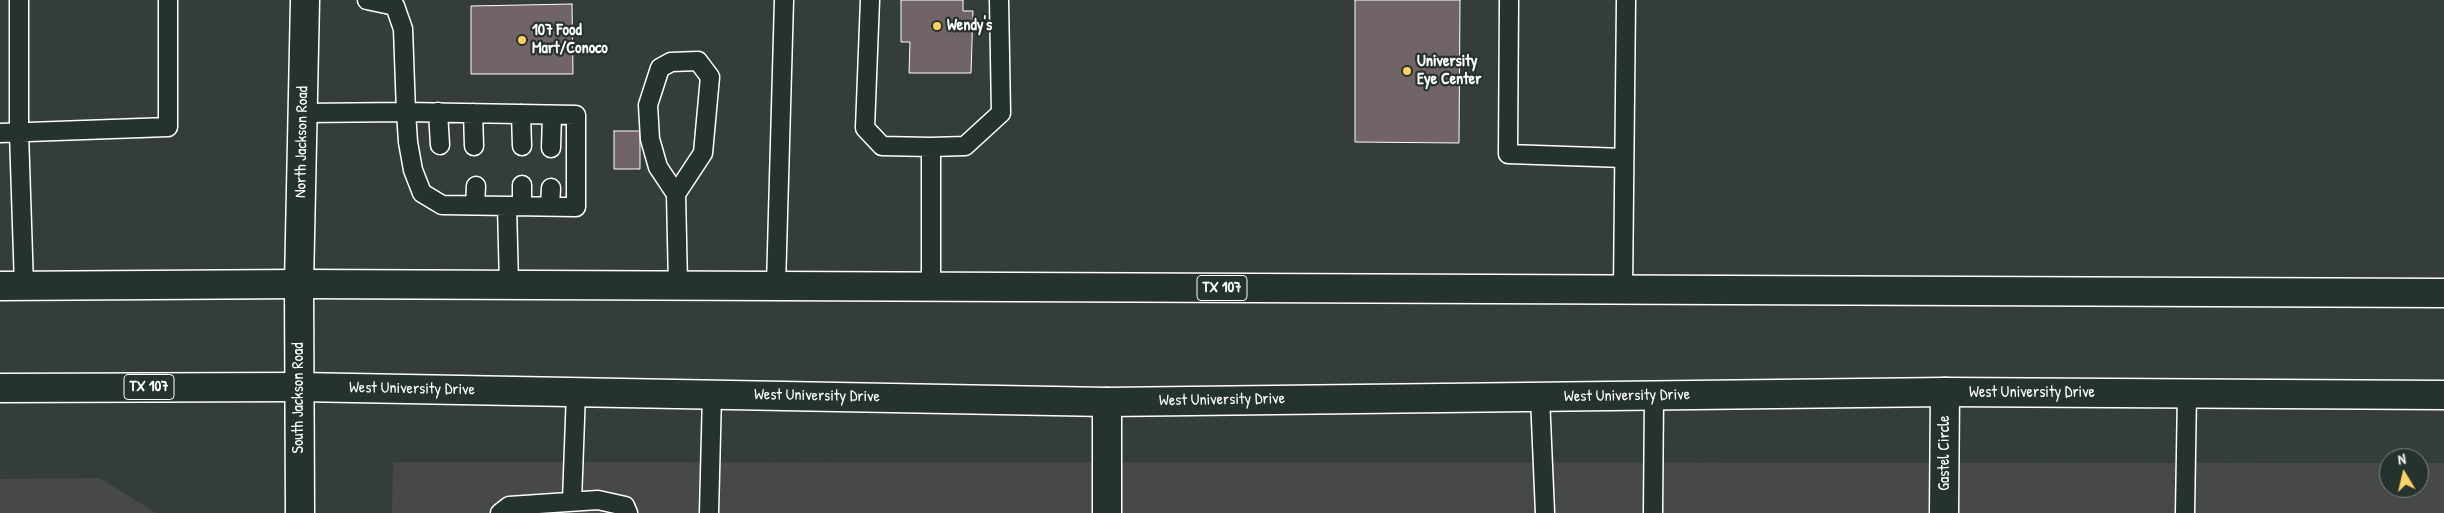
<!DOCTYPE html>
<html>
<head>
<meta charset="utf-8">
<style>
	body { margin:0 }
	#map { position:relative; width:2444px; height:513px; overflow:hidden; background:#353d38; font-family:"Patrick Hand",sans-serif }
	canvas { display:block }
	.north { position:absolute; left:2379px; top:448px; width:50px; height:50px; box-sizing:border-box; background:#26332d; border:1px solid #7d8581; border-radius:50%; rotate:351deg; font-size:14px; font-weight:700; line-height:20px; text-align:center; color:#fff }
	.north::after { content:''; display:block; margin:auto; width:18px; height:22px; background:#ffd166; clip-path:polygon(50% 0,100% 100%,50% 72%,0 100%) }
</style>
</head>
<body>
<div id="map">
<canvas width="2444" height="513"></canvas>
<div class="north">N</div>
</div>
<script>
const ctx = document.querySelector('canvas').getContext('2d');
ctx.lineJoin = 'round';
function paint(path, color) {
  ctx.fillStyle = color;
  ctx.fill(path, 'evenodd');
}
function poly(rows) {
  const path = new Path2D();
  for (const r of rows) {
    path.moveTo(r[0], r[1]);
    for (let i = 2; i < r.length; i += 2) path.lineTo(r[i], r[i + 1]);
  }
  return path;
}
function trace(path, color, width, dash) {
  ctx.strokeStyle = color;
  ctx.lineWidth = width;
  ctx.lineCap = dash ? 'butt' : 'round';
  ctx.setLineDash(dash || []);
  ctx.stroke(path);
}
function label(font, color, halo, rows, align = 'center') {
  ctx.font = font + ' "Patrick Hand",sans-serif';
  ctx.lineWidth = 4.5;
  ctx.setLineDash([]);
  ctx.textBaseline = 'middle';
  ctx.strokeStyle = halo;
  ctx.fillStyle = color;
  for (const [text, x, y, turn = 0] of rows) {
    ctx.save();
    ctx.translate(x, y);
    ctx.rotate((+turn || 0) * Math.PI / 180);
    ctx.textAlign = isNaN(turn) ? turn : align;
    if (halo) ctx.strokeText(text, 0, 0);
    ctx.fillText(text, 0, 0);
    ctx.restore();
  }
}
paint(poly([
	[393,462,2389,463,2389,488,2419,488,2419,463,2444,463,2444,513,392,513],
	[100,478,156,513,0,513,0,479]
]), '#474946');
const building = poly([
	[901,0,963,0,963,11,973,11,971,73,909,73,910,42,901,42,901,0],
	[1355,0,1460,0,1459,143,1355,142,1355,0],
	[572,4,573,74,471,74,471,6,572,4],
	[614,131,640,131,640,169,614,169,614,131]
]);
paint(building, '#706466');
trace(building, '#fff', 1);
const lane = poly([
	[19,0,19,133,24,286],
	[870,0,865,128,882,146,931,147,965,146,1001,113,999,0],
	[1509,0,1508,154,1624,158],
	[438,112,440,145],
	[303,113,406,112,576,115,576,207,442,205,422,193,413,170,408,142,406,112,403,29,395,6,367,0],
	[473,113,474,146],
	[521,114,522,146],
	[0,133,168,127,168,0],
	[931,147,931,287],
	[551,148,552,115],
	[522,185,522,206],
	[676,194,703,153,710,77,698,61,671,62,660,68,648,105,650,139,658,167,676,194,678,285],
	[475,205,476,186],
	[507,206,509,285],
	[550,206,551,188],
	[776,286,784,0],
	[1623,289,1626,0],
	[1540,397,1545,513],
	[572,501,576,392],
	[500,513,509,506,598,500,625,506,628,513],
	[709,513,712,394],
	[1653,513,1654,396],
	[2185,513,2187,393]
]);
const street = poly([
	[1107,513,1107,402],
	[1944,513,1945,392]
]);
const secondary = poly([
	[300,513,299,284,305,0]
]);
const primary = poly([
	[0,286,299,284,2444,293],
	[0,388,299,387,1107,402,1945,392,2444,395]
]);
trace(lane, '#fff', 21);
trace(street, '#fff', 31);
trace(secondary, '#fff', 31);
trace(primary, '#fff', 31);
trace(lane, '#26332d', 18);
trace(street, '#26332d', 28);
trace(secondary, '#26332d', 28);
trace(primary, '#26332d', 28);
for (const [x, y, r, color] of [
	[937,26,5,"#ffd166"],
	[522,40,5,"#ffd166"],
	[1407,71,5,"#ffd166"]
]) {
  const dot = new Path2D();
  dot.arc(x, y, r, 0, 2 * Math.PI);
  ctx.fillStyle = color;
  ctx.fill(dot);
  trace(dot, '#26332d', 2);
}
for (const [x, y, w] of [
	[1222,288,50],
	[149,387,50]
]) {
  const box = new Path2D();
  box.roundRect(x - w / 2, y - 12.5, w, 25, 4);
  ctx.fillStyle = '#26332d';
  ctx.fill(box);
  trace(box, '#fff', 1);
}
label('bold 15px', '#fff', null, [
	["TX 107",1222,288],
	["TX 107",149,387]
]);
label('bold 16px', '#fff', '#26332d', [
	["Wendy's",947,26],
	["107 Food",532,31],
	["Mart/Conoco",532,49],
	["University",1417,62],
	["Eye Center",1417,80]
], 'left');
label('16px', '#fff', '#26332d', [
	["North Jackson Road",302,142,-89],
	["West University Drive",412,389,1],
	["West University Drive",2032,393],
	["West University Drive",817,396,1],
	["West University Drive",1627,396,-1],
	["South Jackson Road",299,398,-90],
	["West University Drive",1222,400,-1],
	["Gastel Circle",1945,453,-90]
]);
</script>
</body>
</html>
